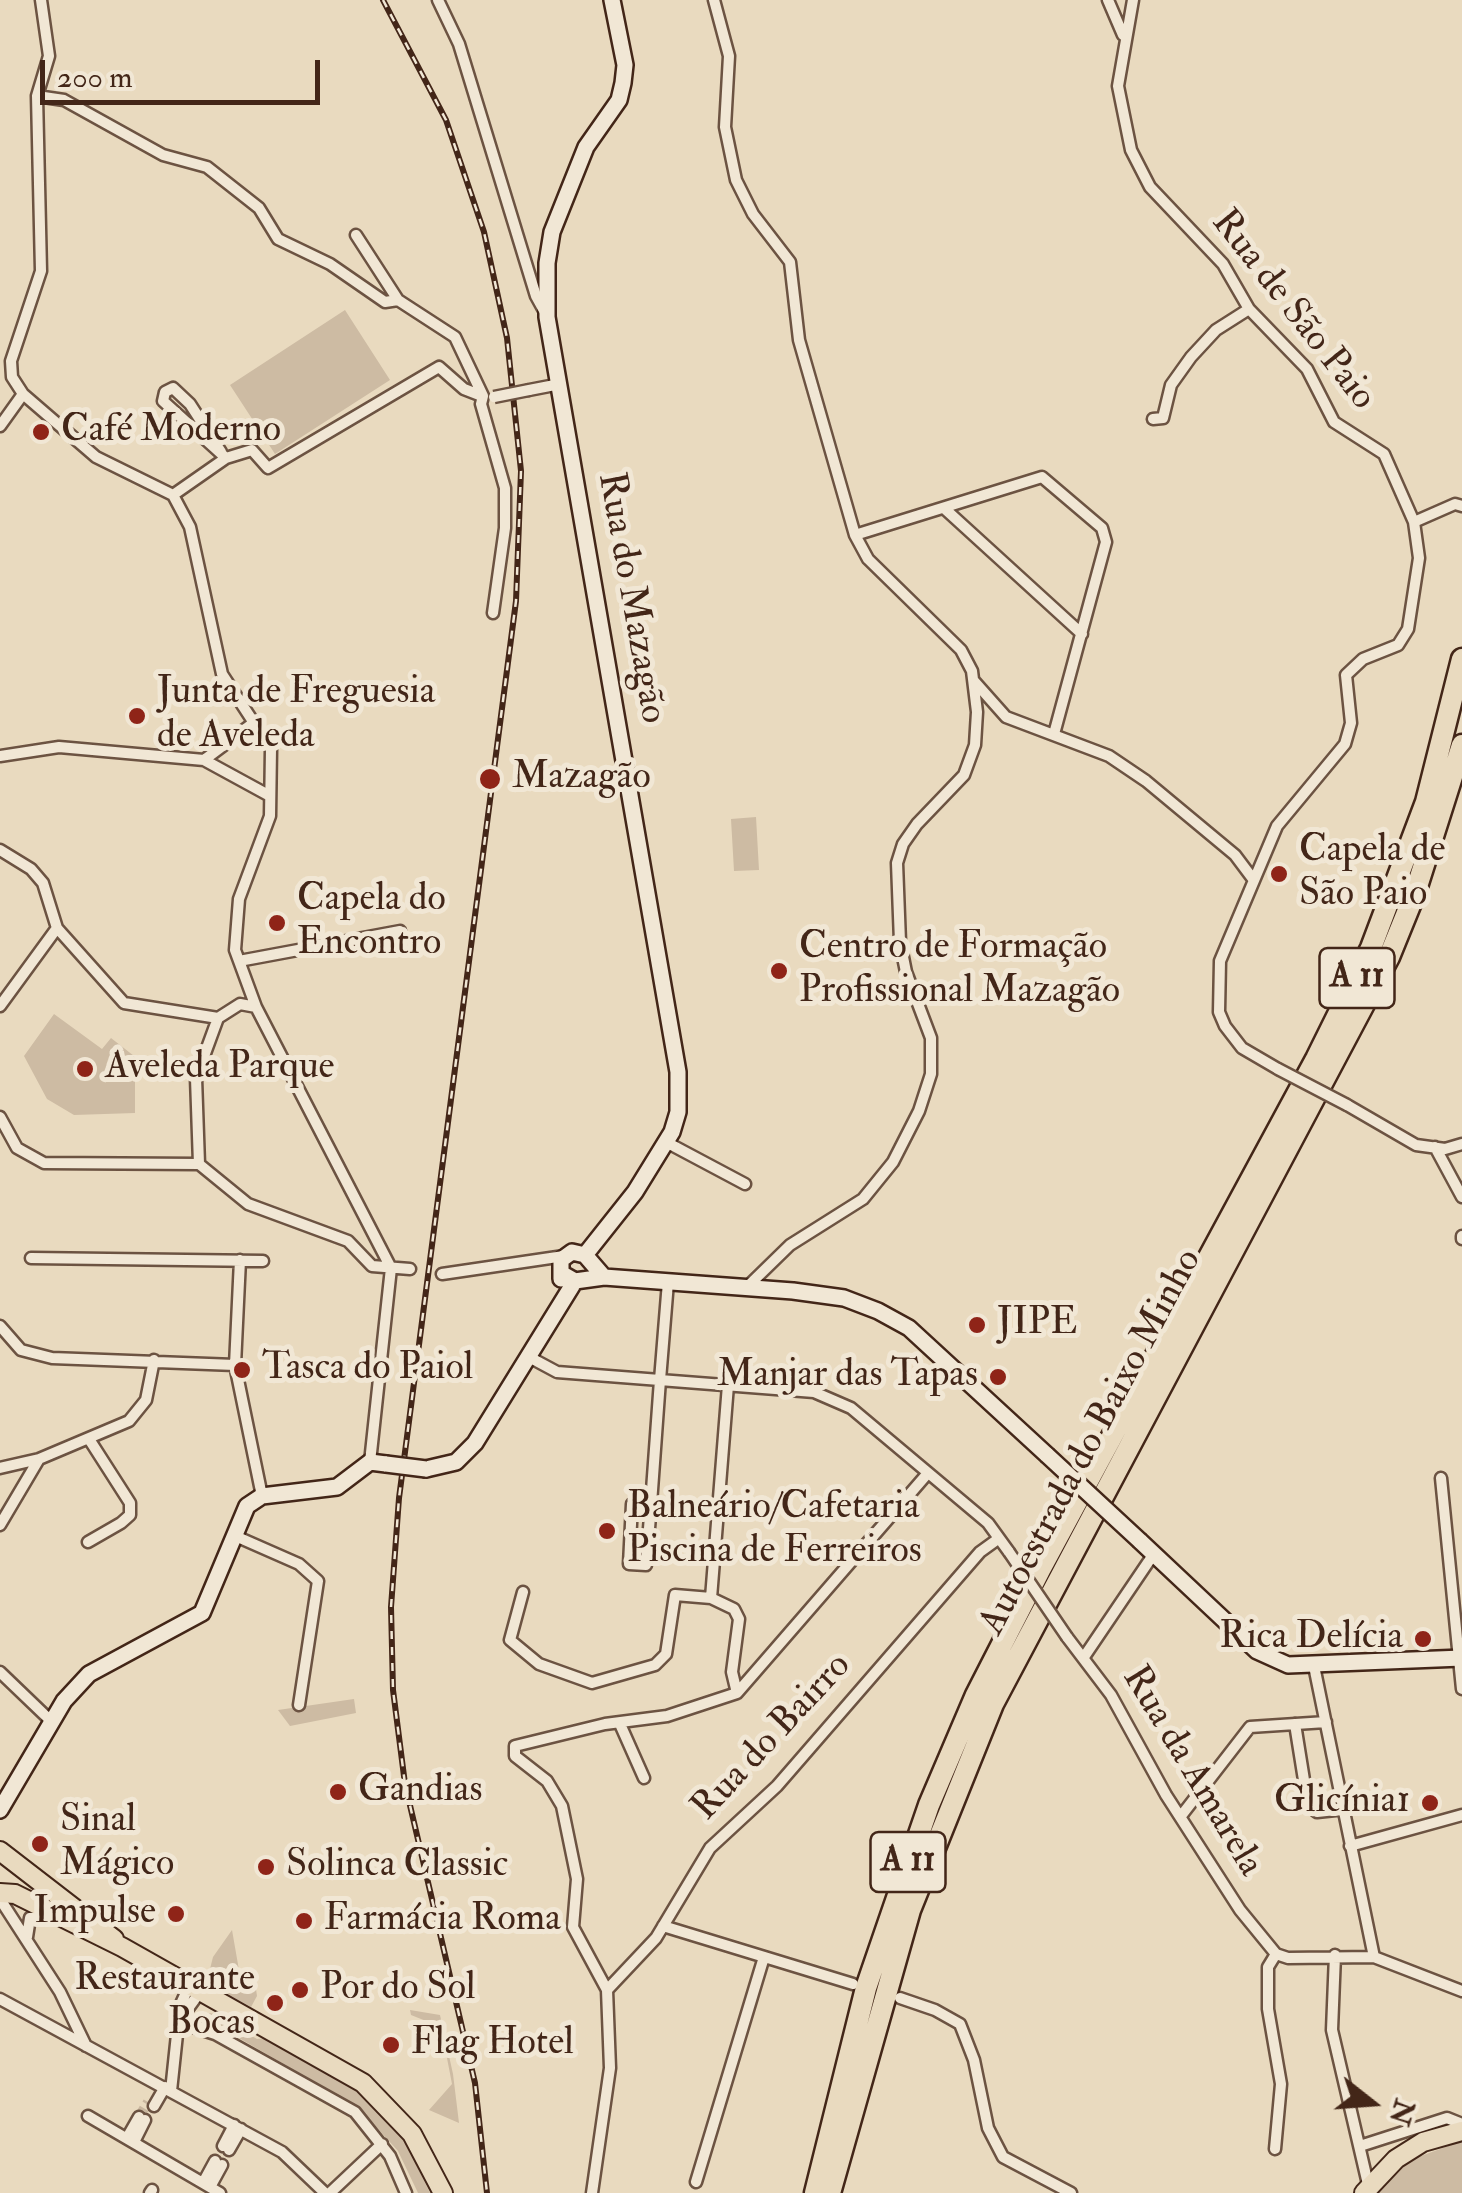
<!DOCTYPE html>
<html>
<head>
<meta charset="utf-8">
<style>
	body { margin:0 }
	#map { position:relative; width:1462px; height:2193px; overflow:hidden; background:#e9dabf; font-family:"IM FELL Double Pica",serif }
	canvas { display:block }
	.north { position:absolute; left:1322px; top:2053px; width:100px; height:100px; -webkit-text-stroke:8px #f1e7d5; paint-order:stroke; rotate:107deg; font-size:28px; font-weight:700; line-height:40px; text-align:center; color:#432618 }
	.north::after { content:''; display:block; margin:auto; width:35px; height:45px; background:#432618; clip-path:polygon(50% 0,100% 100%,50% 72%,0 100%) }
	.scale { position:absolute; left:40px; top:60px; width:280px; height:45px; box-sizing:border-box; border:5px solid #432618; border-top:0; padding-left:12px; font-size:30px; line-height:35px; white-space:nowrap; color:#432618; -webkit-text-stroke:8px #f1e7d5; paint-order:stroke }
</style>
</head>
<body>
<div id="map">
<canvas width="1462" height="2193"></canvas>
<div class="north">N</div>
<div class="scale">200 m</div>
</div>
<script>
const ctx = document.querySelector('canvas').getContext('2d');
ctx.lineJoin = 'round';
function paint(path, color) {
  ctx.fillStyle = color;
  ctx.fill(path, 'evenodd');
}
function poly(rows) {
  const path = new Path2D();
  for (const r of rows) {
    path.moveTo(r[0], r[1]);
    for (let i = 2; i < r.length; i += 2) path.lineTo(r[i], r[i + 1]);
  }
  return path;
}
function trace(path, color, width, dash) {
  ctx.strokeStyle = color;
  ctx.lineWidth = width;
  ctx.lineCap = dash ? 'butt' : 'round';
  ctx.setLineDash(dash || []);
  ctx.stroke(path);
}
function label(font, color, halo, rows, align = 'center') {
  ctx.font = font + ' "IM FELL Double Pica",serif';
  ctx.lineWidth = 10;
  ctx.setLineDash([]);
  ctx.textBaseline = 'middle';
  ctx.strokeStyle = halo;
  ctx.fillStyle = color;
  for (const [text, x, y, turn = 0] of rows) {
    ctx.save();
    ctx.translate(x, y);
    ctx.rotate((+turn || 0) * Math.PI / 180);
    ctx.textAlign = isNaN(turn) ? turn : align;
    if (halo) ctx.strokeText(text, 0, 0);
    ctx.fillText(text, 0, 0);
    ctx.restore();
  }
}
paint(poly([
	[345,310,390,380,275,454,230,385],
	[756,817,759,870,734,871,731,819],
	[54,1014,102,1049,111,1038,143,1063,135,1074,135,1113,74,1115,47,1099,24,1056],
	[354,1699,356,1713,290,1726,278,1710],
	[232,1930,240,1976,254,1975,257,1996,251,2007,211,1985,208,1977,213,1957],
	[410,2010,440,2015,453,2074,459,2123,429,2110,452,2084,441,2027,411,2015],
	[201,2012,215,2014,257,2039,265,2038,363,2095,406,2143,430,2193,418,2193,398,2151,358,2107,213,2023,210,2027,191,2022,194,2014],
	[1462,2141,1462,2193,1379,2193,1410,2160]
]), '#cdbba3');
trace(poly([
	[139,2117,148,2102]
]), '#c8b69e', 10, [10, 5]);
const street = poly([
	[41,0,49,56,37,96,41,271,11,361,12,377,23,394,96,457,173,495,190,527,222,674,271,749,270,816,239,899,235,950,256,1007,391,1268],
	[438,0,459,44,536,296,547,316],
	[714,0,729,56,725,127,736,180,753,214,790,262,799,340,855,535,868,559,961,650,972,671,977,712,975,745,964,775,917,824,903,844,897,863,900,942,906,972,931,1038,931,1074,919,1111,893,1162,863,1199,790,1245,748,1286],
	[1108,0,1123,35],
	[1133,0,1118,86,1131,150,1150,187,1223,264,1249,309,1307,369,1334,422,1384,454,1414,522,1419,558,1408,629,1398,645,1363,659,1346,675,1351,723,1345,744,1277,826,1220,961,1219,1012,1225,1026,1242,1048,1278,1069],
	[37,96,64,100,163,155,207,167,259,208,278,239,330,264,385,302,398,300,455,337,483,396,481,404,505,488,505,528,493,613],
	[356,235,398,300],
	[529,390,560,384],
	[1153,419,1163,418,1171,385,1191,357,1216,330,1249,309],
	[0,426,23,394],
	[221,452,190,404,173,388,165,392,163,401,226,458],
	[173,495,226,458,252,450,268,468,439,367,464,389,482,396],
	[945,509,1082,634],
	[1414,522,1455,504,1462,506],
	[855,535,1042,477,1102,528,1106,542,1054,734],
	[974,681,1006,717,1109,756,1146,781,1235,855,1253,879],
	[0,756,59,747,204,760,270,796],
	[204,760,252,724],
	[0,850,31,869,43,883,57,928,124,1003,218,1018],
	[239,961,400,931],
	[0,1006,57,928],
	[256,1007,240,1004,218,1018,196,1078,199,1164,248,1204,348,1241,372,1266,410,1269],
	[1347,1105,1416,1145,1445,1149,1462,1144],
	[0,1117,17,1148,44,1163,199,1164],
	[666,1142,745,1184],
	[1435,1147,1462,1197],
	[1462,1236,1462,1239],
	[31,1258,263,1261],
	[240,1260,235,1365,262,1496],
	[442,1274,564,1256],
	[0,1326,21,1350,52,1358,235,1365],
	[529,1357,557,1372,814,1392,851,1408,988,1523,1009,1552],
	[370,1462,391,1268],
	[0,1468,39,1459,129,1421,146,1400,154,1360],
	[1441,1478,1462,1689],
	[651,1504,632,1504,629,1564,646,1565,651,1504,660,1380,668,1282],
	[0,1525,39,1459],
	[233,1535,299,1564,318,1581,299,1705],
	[88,1542,121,1523,130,1515,130,1503,89,1439],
	[523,1592,510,1640,539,1664,592,1683,655,1665,666,1654,675,1595,711,1598,728,1385],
	[711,1598,734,1609,739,1619,732,1672,737,1693],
	[1067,1637,1111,1695,1166,1795,1240,1910,1276,1954,1288,1958,1374,1957,1462,1991],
	[1084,1657,1153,1555],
	[1314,1666,1374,1957],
	[0,1672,51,1721],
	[737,1693,928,1473],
	[620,1724,644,1778],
	[1295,1724,1308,1805,1317,1812,1345,1809],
	[1181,1816,1250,1727,1326,1722],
	[1350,1846,1462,1815],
	[0,1899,60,1992,86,2046],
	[663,1926,853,1984],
	[27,1937,30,1918,46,1917],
	[1335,1955,1332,2030,1368,2184],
	[607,1990,656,1938,710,1848,777,1786,980,1552,998,1539],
	[900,1998,935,2010,960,2024,974,2060,988,2128,1003,2157,1071,2193],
	[0,1999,282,2152,325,2193],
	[181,2018,200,1992],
	[181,2023,215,2034,355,2112,390,2156,406,2193],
	[171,2091,180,2006,189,1986],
	[154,2106,165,2087],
	[88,2116,220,2193],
	[127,2138,139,2117],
	[134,2142,145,2120],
	[223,2146,234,2125],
	[1360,2146,1447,2118,1462,2124],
	[1275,2149,1281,2084,1268,2009,1268,1967,1276,1954],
	[229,2150,241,2129],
	[696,2182,764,1957],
	[203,2183,215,2161],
	[210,2187,222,2165],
	[150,2193,152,2190],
	[330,2193,382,2144],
	[592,2193,610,2068,607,1990,573,1927,577,1879,562,1806,547,1781,515,1756,515,1746,605,1724,667,1716,737,1693]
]);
const secondary = poly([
	[585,1255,635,1192,672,1132,678,1112,678,1072,547,317,547,263,552,232,586,147,619,100,623,83,625,65,612,0],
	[561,1273,575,1281,604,1277,793,1291,844,1298,878,1311,909,1328,1047,1455],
	[561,1279,561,1260,572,1252,585,1255,604,1277],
	[426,1469,456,1462,475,1443,575,1281],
	[1140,1541,1257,1651,1288,1665,1462,1658],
	[0,1810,64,1701,89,1674,202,1613,247,1506,262,1496,337,1487,370,1462,386,1464]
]);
const primary = poly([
	[0,1851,114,1939],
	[0,1893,15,1894,122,1947,363,2083,412,2134,443,2193],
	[1364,2193,1396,2159,1423,2142,1462,2131]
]);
const highway = poly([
	[815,2193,866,1988,929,1805,976,1695,1041,1568,1316,1059,1371,948,1426,802,1462,659],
	[830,2193,910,1910,993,1704,1389,957,1415,893,1462,745]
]);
trace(street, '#6c5342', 15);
trace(secondary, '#432618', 20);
trace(primary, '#432618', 22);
trace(highway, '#432618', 25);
trace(street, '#f1e7d5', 10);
trace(secondary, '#f1e7d5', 15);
trace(primary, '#e9dabf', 18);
trace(highway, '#e9dabf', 20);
const rail = poly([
	[383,0,446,120,484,232,507,338,521,471,516,601,399,1498,391,1607,393,1690,405,1784,475,2083,487,2193]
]);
trace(rail, '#432618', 6);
trace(rail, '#f1e7d5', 2.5, [8]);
const streetBridge = poly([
	[494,397,529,390],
	[1278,1069,1347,1105],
	[1009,1552,1067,1637]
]);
const secondaryBridge = poly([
	[1047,1455,1140,1541],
	[386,1464,426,1469]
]);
trace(streetBridge, '#6c5342', 15, []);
trace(secondaryBridge, '#432618', 20, []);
trace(streetBridge, '#f1e7d5', 10);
trace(secondaryBridge, '#f1e7d5', 15);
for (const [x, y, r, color] of [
	[41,432,10,"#8f2418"],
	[137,716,10,"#8f2418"],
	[490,779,12,"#8f2418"],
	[1279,874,10,"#8f2418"],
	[277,923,10,"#8f2418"],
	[779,971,10,"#8f2418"],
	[85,1069,10,"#8f2418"],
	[977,1325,10,"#8f2418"],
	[242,1370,10,"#8f2418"],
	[998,1377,10,"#8f2418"],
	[607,1531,10,"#8f2418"],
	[1423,1639,10,"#8f2418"],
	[338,1792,10,"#8f2418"],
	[1430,1803,10,"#8f2418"],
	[40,1844,10,"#8f2418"],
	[266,1867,10,"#8f2418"],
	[176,1914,10,"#8f2418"],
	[304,1921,10,"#8f2418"],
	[300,1990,10,"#8f2418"],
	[275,2003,10,"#8f2418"],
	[391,2045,10,"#8f2418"]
]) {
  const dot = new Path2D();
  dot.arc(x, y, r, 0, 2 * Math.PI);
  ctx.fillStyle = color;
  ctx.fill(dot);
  trace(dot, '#f1e7d5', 4);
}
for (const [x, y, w] of [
	[1357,978,75],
	[908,1862,75]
]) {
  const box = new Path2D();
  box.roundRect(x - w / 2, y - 30, w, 60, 8);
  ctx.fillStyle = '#f1e7d5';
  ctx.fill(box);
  trace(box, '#432618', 2.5);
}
label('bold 35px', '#432618', null, [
	["A 11",1357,978],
	["A 11",908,1862]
]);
label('38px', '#432618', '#f1e7d5', [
	["Rua de São Paio",1292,311,52],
	["Rua do Mazagão",630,598,80],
	["Autoestrada do Baixo Minho",1092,1443,-62],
	["Rua do Bairro",773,1738,-47],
	["Rua da Amarela",1191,1772,59]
]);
label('38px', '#432618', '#f1e7d5', [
	["Café Moderno",61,432],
	["Junta de Freguesia",157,694],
	["de Aveleda",157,738],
	["Mazagão",512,779],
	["Capela de",1299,852],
	["São Paio",1299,896],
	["Capela do",297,901],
	["Encontro",297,945],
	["Centro de Formação",799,949],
	["Profissional Mazagão",799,993],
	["Aveleda Parque",105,1069],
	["JIPE",997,1325],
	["Tasca do Paiol",262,1370],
	["Manjar das Tapas",978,1377,"right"],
	["Balneário/Cafetaria",627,1509],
	["Piscina de Ferreiros",627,1553],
	["Rica Delícia",1403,1639,"right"],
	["Gandias",358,1792],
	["Glicínia1",1410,1803,"right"],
	["Sinal",60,1822],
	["Mágico",60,1866],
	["Solinca Classic",286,1867],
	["Impulse",156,1914,"right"],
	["Farmácia Roma",324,1921],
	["Restaurante",255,1981,"right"],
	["Bocas",255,2025,"right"],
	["Por do Sol",320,1990],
	["Flag Hotel",411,2045]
], 'left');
</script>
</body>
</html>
